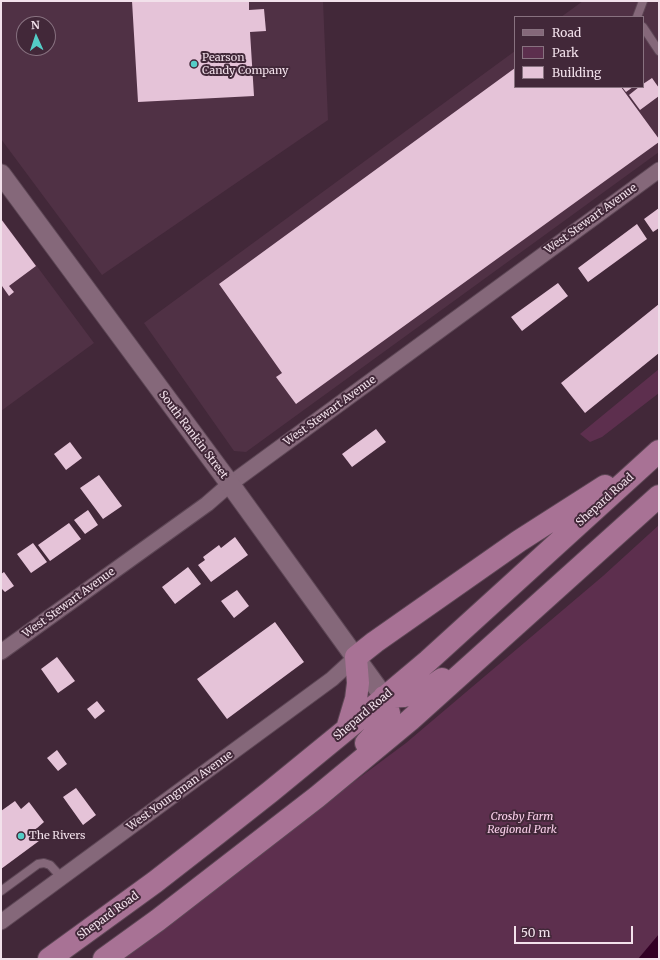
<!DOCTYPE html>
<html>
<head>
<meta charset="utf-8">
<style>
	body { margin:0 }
	#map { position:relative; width:660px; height:960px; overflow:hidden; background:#422839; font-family:Merriweather,serif }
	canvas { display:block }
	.frame { position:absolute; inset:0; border:2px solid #f2e1eb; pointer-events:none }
	.legend { position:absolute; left:514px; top:16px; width:130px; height:72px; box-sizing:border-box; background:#422839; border:1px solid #887280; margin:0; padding:5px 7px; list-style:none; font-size:12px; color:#f2e1eb }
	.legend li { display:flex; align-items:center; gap:8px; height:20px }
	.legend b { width:20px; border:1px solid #887280 }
	.north { position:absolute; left:16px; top:16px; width:40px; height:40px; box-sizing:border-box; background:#422839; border:1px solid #887280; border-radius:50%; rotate:357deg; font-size:11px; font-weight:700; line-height:16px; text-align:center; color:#f2e1eb }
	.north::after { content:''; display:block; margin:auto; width:14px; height:18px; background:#54cdc7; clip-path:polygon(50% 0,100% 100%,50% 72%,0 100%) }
	.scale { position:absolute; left:514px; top:926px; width:119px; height:18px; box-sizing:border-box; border:2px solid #f2e1eb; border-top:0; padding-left:5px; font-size:12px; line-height:14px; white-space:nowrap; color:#f2e1eb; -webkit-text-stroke:3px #422839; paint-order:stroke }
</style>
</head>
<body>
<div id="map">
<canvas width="660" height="960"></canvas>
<div class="frame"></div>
<ul class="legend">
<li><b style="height:5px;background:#85687a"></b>Road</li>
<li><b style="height:11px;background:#5d2f4e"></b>Park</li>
<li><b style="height:11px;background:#e5c3d8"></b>Building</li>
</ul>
<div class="north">N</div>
<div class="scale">50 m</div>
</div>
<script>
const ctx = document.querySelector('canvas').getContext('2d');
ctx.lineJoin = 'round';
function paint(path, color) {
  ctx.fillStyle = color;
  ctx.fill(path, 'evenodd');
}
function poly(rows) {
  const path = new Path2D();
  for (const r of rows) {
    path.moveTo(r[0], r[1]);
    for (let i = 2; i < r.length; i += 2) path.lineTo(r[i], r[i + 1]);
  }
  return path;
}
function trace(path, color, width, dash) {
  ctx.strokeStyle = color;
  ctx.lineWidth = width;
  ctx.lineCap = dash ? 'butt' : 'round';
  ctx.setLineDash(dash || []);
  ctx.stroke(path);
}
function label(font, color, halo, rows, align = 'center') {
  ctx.font = font + ' Merriweather,serif';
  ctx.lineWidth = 4;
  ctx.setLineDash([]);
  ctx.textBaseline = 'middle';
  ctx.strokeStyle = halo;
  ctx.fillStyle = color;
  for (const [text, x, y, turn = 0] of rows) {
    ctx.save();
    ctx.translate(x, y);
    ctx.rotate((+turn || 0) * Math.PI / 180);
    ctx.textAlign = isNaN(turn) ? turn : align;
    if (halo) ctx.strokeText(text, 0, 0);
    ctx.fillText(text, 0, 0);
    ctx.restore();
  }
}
paint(poly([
	[1,1,323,1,328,120,102,275,1,139],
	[24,24,48,24,48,48,24,48],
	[583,1,659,1,659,152,246,452,234,451,144,323,515,51,515,87,643,87,643,17,561,17],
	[1,218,94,343,1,411]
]), '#503145');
paint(poly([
	[659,369,659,393,602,437,590,442,580,434],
	[659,525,659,959,116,959,406,743,603,576]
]), '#5d2f4e');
paint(poly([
	[659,934,659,959,638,959]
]), '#320025');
paint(poly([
	[132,1,249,1,249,10,264,9,266,31,250,32,254,96,138,102],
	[515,68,515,87,621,87,659,139,659,142,296,404,276,377,282,373,219,284],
	[652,78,659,88,659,96,640,110,629,95,639,87,643,87,643,84],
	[622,87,633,87,626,92],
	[659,208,659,228,653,232,644,219],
	[1,219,36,266,9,286,14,292,9,296,2,286,1,287],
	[637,224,647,239,588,282,578,268],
	[558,283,568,296,522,331,511,317],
	[659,304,659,353,585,413,561,383],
	[376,429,386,442,352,467,342,454],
	[70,442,82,458,66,470,54,454],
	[99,475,122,506,103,519,80,488],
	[88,510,98,525,85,534,74,520],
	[69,523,81,539,50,561,38,545],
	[235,537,248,555,211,582,198,565,205,560,203,557,219,545,221,548],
	[33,543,47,562,31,573,17,554],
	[188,567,201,584,175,604,162,587],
	[4,572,14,586,5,592,2,589,1,590,1,574],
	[237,590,249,606,234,618,221,601],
	[275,622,304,662,227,719,197,679],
	[57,657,75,681,58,693,41,669],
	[97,701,105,711,95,719,87,709],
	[57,750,67,764,58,771,47,758],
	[76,788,96,815,83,825,63,797],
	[15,801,21,809,29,802,44,822,36,829,43,838,1,869,1,811]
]), '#e5c3d8');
const service = poly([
	[637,17,643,1],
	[643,27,659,51],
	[1,891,38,864,44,863,50,865,62,878]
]);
const minor = poly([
	[1,652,207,504,230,484,659,170],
	[1,922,332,679,356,657]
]);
const tertiary = poly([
	[1,174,230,484,384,697]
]);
const trunk = poly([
	[347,729,356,699,358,683,356,657,375,642,519,541,605,486],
	[366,743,384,724,389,713,384,697,404,696,423,692,442,679],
	[49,959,155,882,218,833,270,792,347,729,428,661,659,451],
	[104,959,158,920,317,797,410,720,659,496]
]);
trace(service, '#5d4655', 10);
trace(minor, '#5d4655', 17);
trace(tertiary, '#5d4655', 21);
trace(trunk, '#5d4655', 24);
trace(service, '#85687a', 8);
trace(minor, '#85687a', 15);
trace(tertiary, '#85687a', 19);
trace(trunk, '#a87295', 22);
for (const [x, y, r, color] of [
	[194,64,4,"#54cdc7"],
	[21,836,4,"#54cdc7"]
]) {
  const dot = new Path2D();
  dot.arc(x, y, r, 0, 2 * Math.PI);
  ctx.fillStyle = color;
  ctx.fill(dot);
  trace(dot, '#422839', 1.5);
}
label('11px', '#f2e1eb', '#422839', [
	["Pearson",202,58],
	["Candy Company",202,71],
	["The Rivers",29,836]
], 'left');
label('11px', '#f2e1eb', '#422839', [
	["West Stewart Avenue",591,219,-36],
	["West Stewart Avenue",330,411,-36],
	["South Rankin Street",193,435,53],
	["Shepard Road",605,500,-42],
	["West Stewart Avenue",69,603,-36],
	["Shepard Road",363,715,-40],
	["West Youngman Avenue",180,791,-36],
	["Shepard Road",108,916,-36]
]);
label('italic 11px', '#fad0ea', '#422839', [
	["Crosby Farm",522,817],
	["Regional Park",522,830]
]);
</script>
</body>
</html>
